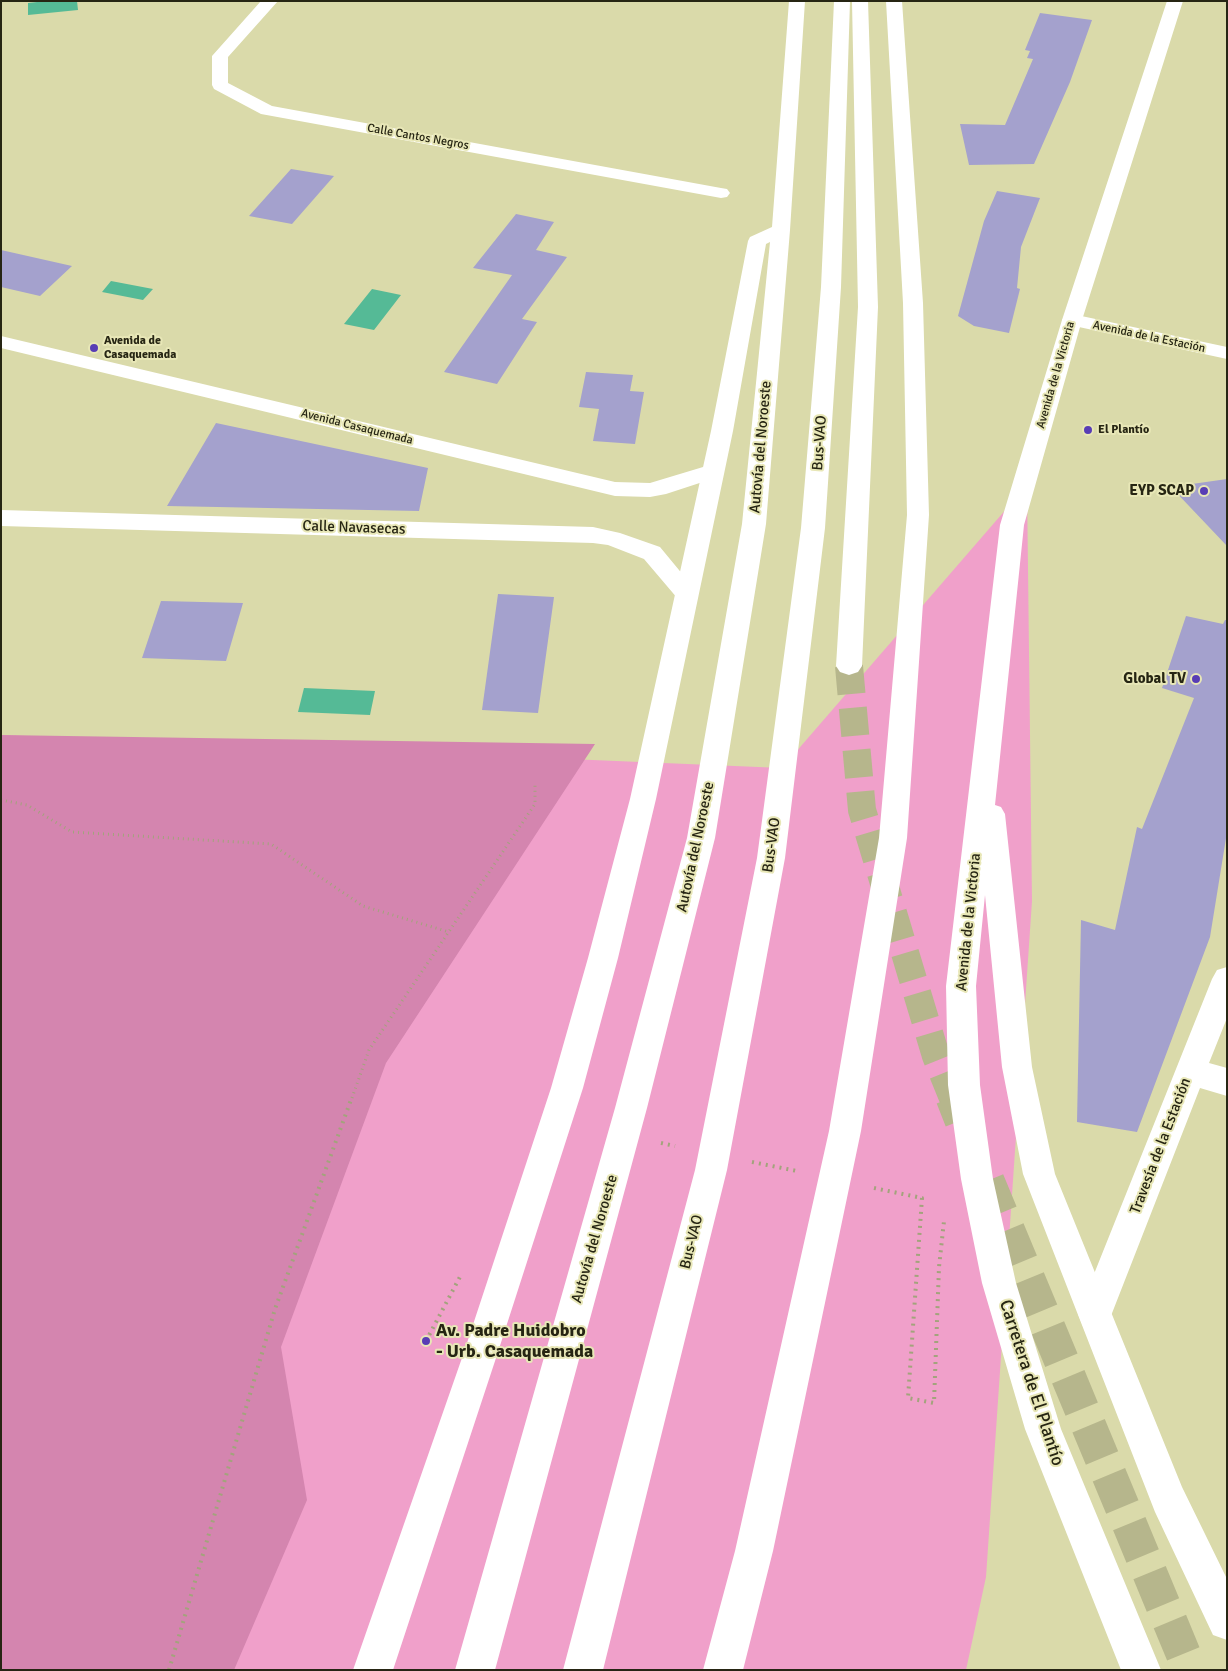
<!DOCTYPE html>
<html>
<head>
<meta charset="utf-8">
<style>
	body { margin:0 }
	#map { position:relative; width:1228px; height:1671px; overflow:hidden; background:#dadaaa; font-family:Signika,sans-serif }
	canvas { display:block }
	.frame { position:absolute; inset:0; border:2px solid #262513; pointer-events:none }
</style>
</head>
<body>
<div id="map">
<canvas width="1228" height="1671"></canvas>
<div class="frame"></div>
</div>
<script>
const ctx = document.querySelector('canvas').getContext('2d');
ctx.lineJoin = 'round';
function paint(path, color) {
  ctx.fillStyle = color;
  ctx.fill(path, 'evenodd');
}
function poly(rows) {
  const path = new Path2D();
  for (const r of rows) {
    path.moveTo(r[0], r[1]);
    for (let i = 2; i < r.length; i += 2) path.lineTo(r[i], r[i + 1]);
  }
  return path;
}
function trace(path, color, width, dash) {
  ctx.strokeStyle = color;
  ctx.lineWidth = width;
  ctx.lineCap = dash ? 'butt' : 'round';
  ctx.setLineDash(dash || []);
  ctx.stroke(path);
}
function label(font, color, halo, rows, align = 'center') {
  ctx.font = font + ' Signika,sans-serif';
  ctx.lineWidth = 4;
  ctx.setLineDash([]);
  ctx.textBaseline = 'middle';
  ctx.strokeStyle = halo;
  ctx.fillStyle = color;
  for (const [text, x, y, turn = 0] of rows) {
    ctx.save();
    ctx.translate(x, y);
    ctx.rotate((+turn || 0) * Math.PI / 180);
    ctx.textAlign = isNaN(turn) ? turn : align;
    if (halo) ctx.strokeText(text, 0, 0);
    ctx.fillText(text, 0, 0);
    ctx.restore();
  }
}
paint(poly([
	[1027,485,1032,901,986,1577,966,1670,1,1670,1,735,782,768]
]), '#f0a0ca');
paint(poly([
	[1,735,595,744,386,1063,281,1347,307,1500,234,1670,1,1670]
]), '#d485af');
paint(poly([
	[46,1,77,1,78,10,28,15,28,3],
	[111,281,153,289,143,300,102,292],
	[372,289,401,295,374,330,344,324],
	[304,688,375,691,370,715,298,712]
]), '#55ba96');
paint(poly([
	[1040,13,1092,20,1070,82,1034,164,969,165,960,124,1005,125,1033,59,1027,58,1030,51,1025,50],
	[291,169,334,176,292,224,249,216],
	[997,191,1040,198,1021,247,1017,288,1020,289,1009,333,974,326,958,316,984,221],
	[516,214,554,222,536,250,567,257,522,319,537,322,497,384,444,372,512,275,473,268],
	[1,250,72,266,40,296,1,287],
	[586,372,633,375,630,391,644,392,635,444,593,441,599,409,579,407],
	[216,423,428,468,419,511,167,506],
	[1227,479,1227,546,1171,487],
	[498,594,554,597,538,713,482,710],
	[161,601,243,603,226,661,142,658],
	[1186,616,1223,624,1225,620,1227,620,1227,832,1210,937,1137,1132,1077,1122,1081,920,1115,930,1137,827,1142,829,1194,698,1162,688]
]), '#a4a1cd');
trace(poly([
	[849,666,862,810,936,1056,953,1098]
]), '#b6b68c', 28, [28, 14]);
trace(poly([
	[953,1097,962,1120],
	[987,1181,1190,1670]
]), '#b6b68c', 35, [35, 18]);
trace(poly([
	[1,800,27,805,72,832,271,844,363,906,449,932],
	[352,1098,369,1050,535,804,535,783]
]), '#a3a37c', 3, [1, 4]);
trace(poly([
	[661,1143,675,1146],
	[752,1162,797,1171],
	[874,1188,922,1198,908,1398,934,1403,939,1267,944,1221],
	[426,1341,462,1273],
	[169,1670,275,1309,352,1097]
]), '#a3a37c', 4, [2, 5]);
paint(poly([
	[261,1,278,1,228,57,228,83,272,106,721,188,727,189,730,193,727,197,721,198,261,114,214,89,212,85,212,56,261,1],
	[1072,314,1227,347,1227,359,1065,324,1062,320,1065,316,1072,314],
	[1,336,615,482,650,483,713,464,721,466,724,471,721,476,666,494,650,497,615,496,1,348,1,336],
	[1,510,593,527,620,533,660,547,698,593,694,599,686,601,678,599,644,559,608,545,593,543,1,526,1,510],
	[1227,967,1227,1018,1209,1063,1227,1068,1227,1096,1200,1088,1107,1326,1095,1331,1083,1326,1078,1314,1212,979,1217,970,1227,967]
]), '#fff');
paint(poly([
	[1167,1,1183,1,1082,320,1024,525,995,805,1001,807,1005,814,1032,1067,1055,1174,1182,1487,1227,1579,1227,1640,1213,1635,1155,1512,1023,1174,1002,1067,985,895,976,986,980,1085,993,1179,1016,1283,1061,1429,1161,1670,1121,1670,1025,1429,982,1283,961,1179,948,1085,946,986,1000,525,1062,320,1167,1]
]), '#fff');
paint(poly([
	[789,1,805,1,790,230,766,524,715,838,647,1108,495,1670,455,1670,615,1108,687,838,742,524,770,242,766,244,733,431,656,799,618,958,583,1088,497,1355,393,1670,353,1670,463,1355,551,1088,588,958,630,799,711,431,748,241,750,237,772,227,789,1],
	[834,1,850,1,841,287,825,528,785,858,727,1170,603,1670,563,1670,695,1170,757,858,801,528,821,287,834,1],
	[852,1,868,1,878,307,862,666,858,672,849,675,840,672,836,666,858,307,852,1],
	[886,1,902,1,923,303,929,515,907,838,861,1131,773,1551,743,1670,703,1670,735,1551,829,1131,879,838,907,515,903,303,886,1]
]), '#fff');
for (const [x, y, r, color] of [
	[94,348,5,"#583db5"],
	[1088,430,5,"#583db5"],
	[1204,491,5,"#583db5"],
	[1196,679,5,"#583db5"],
	[426,1341,5,"#583db5"]
]) {
  const dot = new Path2D();
  dot.arc(x, y, r, 0, 2 * Math.PI);
  ctx.fillStyle = color;
  ctx.fill(dot);
  trace(dot, '#e8e7b7', 2);
}
label('12px', '#262513', '#e8e7b7', [
	["Calle Cantos Negros",418,137,10],
	["Avenida de la Estación",1149,337,12],
	["Avenida de la Victoria",1056,375,-74],
	["Avenida Casaquemada",357,427,14]
]);
label('bold 12px', '#262513', '#e8e7b7', [
	["Avenida de",104,341],
	["Casaquemada",104,355],
	["El Plantío",1098,430]
], 'left');
label('15px', '#262513', '#e8e7b7', [
	["Bus-VAO",820,443,-86],
	["Autovía del Noroeste",761,447,-85],
	["Calle Navasecas",354,528,2],
	["Bus-VAO",772,845,-82],
	["Autovía del Noroeste",696,847,-78],
	["Avenida de la Victoria",969,922,-84],
	["Travesía de la Estación",1161,1146,-69],
	["Autovía del Noroeste",595,1239,-74],
	["Bus-VAO",692,1242,-76]
]);
label('bold 15px', '#262513', '#e8e7b7', [
	["EYP SCAP",1194,491],
	["Global TV",1186,679]
], 'right');
label('bold 18px', '#262513', '#e8e7b7', [
	["Av. Padre Huidobro",436,1331],
	["- Urb. Casaquemada",436,1352]
], 'left');
label('18px', '#262513', '#e8e7b7', [
	["Carretera de El Plantío",1031,1383,72]
]);
</script>
</body>
</html>
